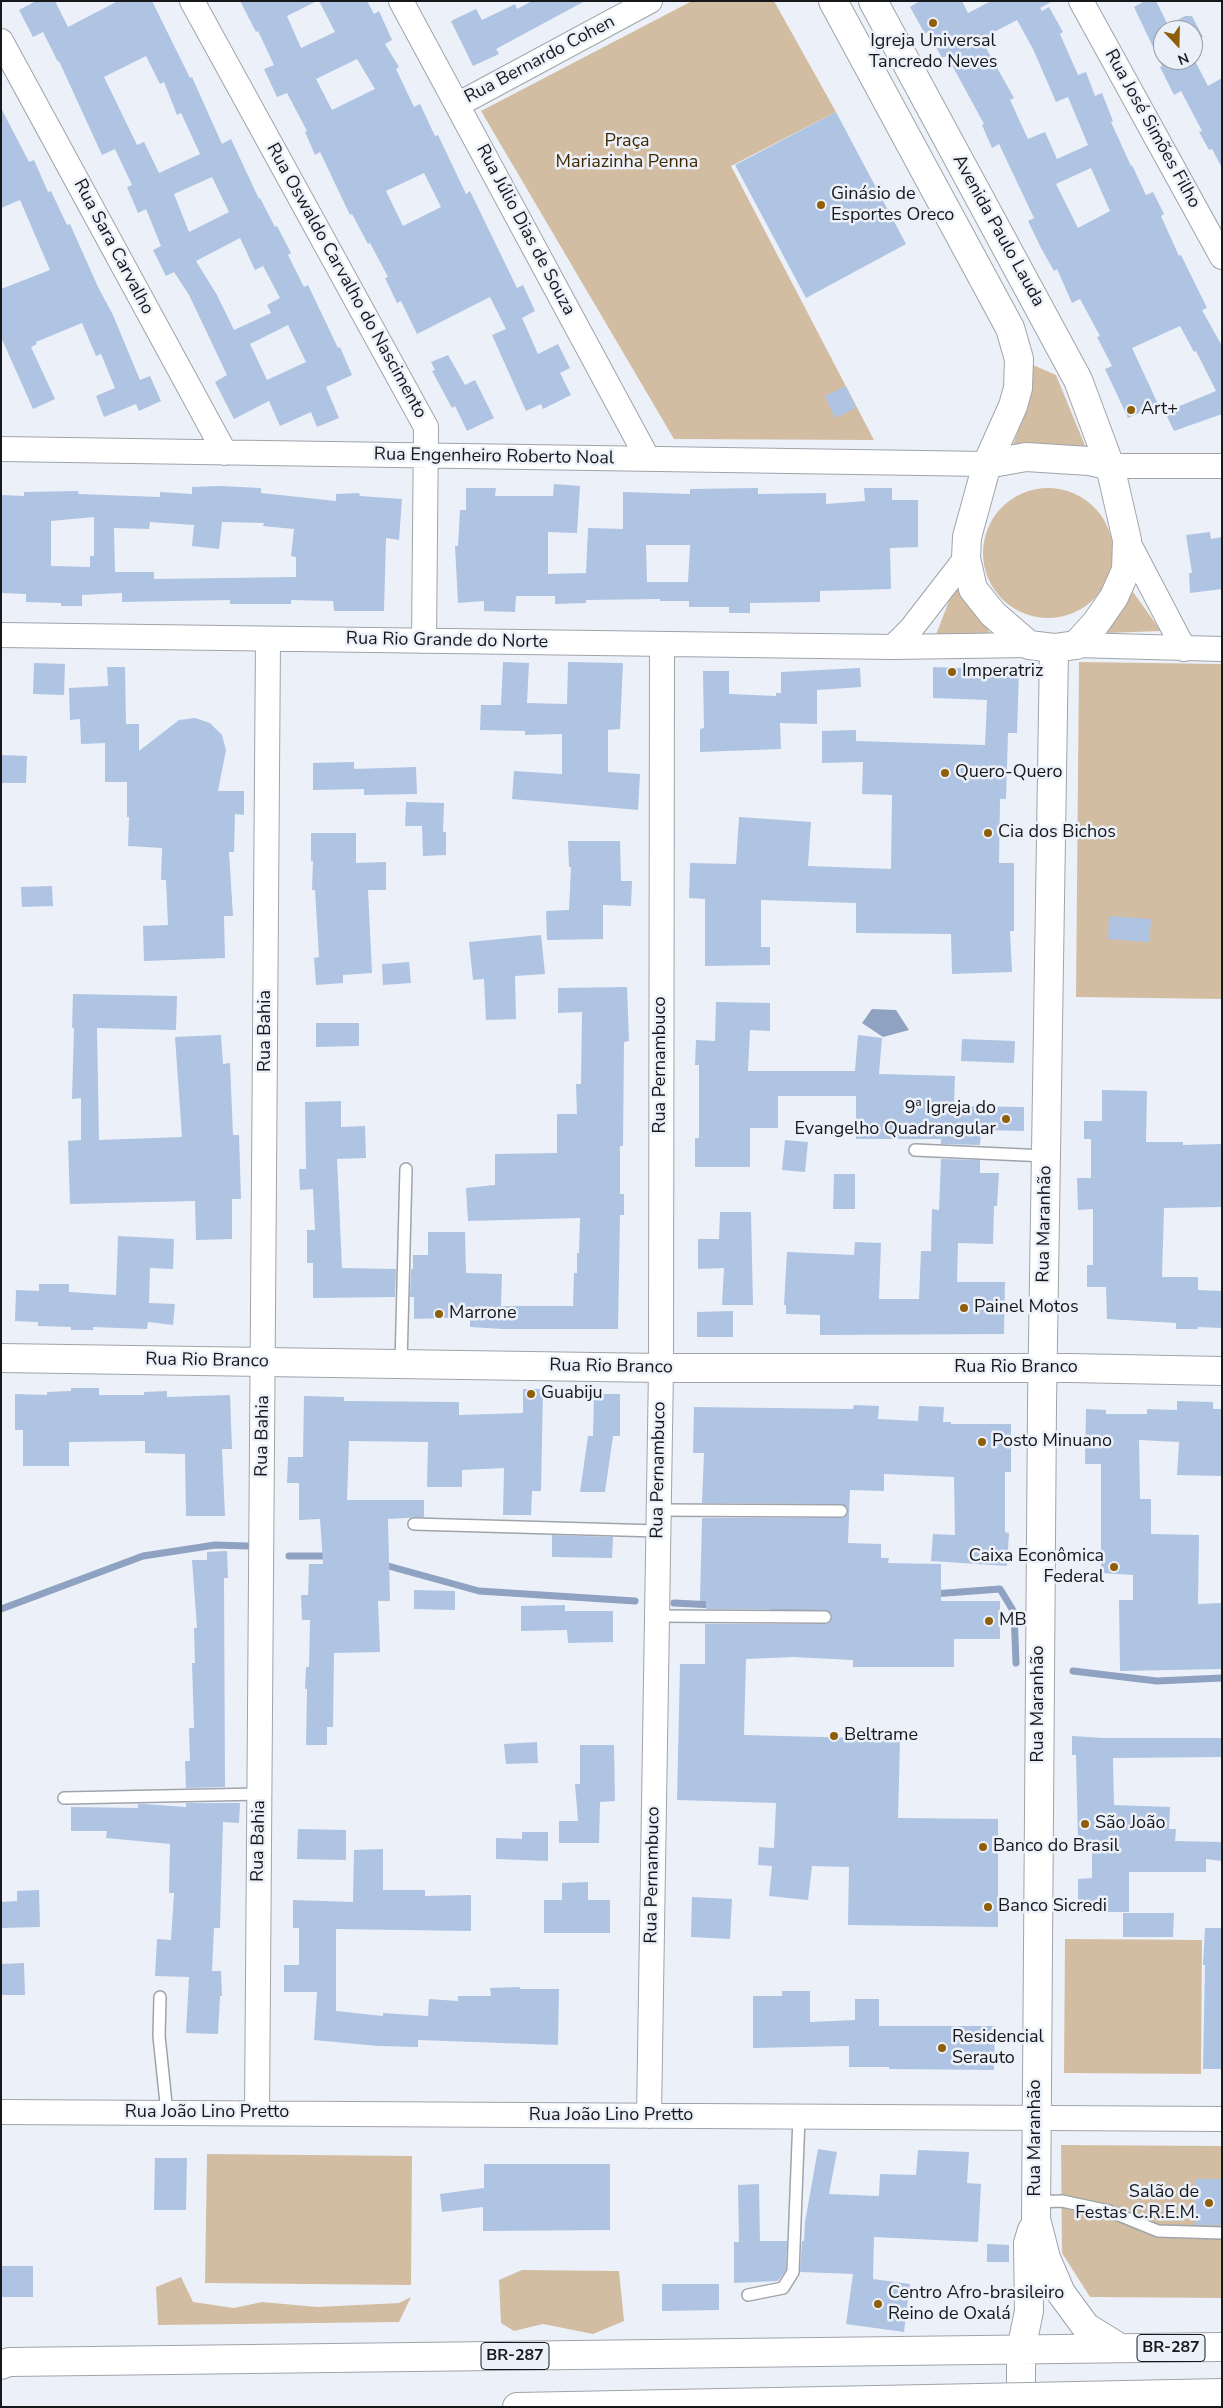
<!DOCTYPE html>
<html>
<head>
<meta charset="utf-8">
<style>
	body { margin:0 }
	#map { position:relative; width:1223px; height:2408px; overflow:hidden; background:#ecf1f9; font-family:"Nunito Sans",sans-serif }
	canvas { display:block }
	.frame { position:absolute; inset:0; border:2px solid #17181b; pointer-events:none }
	.north { position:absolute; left:1153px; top:20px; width:50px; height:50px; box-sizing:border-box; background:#ecf1f9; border:1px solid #979aa0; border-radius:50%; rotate:159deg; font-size:14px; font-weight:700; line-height:20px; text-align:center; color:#17181b }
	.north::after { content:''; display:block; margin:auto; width:18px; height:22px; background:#8e5e08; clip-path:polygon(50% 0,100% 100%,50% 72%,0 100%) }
</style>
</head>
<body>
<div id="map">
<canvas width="1223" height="2408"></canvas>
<div class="frame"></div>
<div class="north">N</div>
</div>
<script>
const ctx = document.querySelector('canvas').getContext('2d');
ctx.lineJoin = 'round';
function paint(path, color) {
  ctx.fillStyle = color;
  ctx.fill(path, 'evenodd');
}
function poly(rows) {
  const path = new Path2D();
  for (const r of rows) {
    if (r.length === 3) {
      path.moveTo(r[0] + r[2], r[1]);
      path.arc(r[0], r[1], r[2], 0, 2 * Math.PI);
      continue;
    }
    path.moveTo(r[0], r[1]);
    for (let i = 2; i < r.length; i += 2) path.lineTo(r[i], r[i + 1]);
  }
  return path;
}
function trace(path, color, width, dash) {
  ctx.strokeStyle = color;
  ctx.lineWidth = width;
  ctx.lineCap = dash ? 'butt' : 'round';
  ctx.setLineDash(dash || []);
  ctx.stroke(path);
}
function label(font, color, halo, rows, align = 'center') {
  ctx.font = font + ' "Nunito Sans",sans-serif';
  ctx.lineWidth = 5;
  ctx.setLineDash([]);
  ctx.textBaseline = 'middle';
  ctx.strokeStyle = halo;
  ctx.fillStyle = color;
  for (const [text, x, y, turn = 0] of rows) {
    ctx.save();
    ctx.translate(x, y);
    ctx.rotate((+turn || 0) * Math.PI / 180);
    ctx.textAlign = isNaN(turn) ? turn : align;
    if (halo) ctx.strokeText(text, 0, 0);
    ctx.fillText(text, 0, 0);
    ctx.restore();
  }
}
paint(poly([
	[692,1,774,1,836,112,731,166,874,440,674,439,481,111],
	[1033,365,1056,375,1086,448,1012,448,1030,397],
	[1048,553,65],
	[958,578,993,638,935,637],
	[1128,585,1161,631,1107,633],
	[1079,662,1222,664,1222,999,1076,997],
	[1065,1939,1202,1940,1201,2074,1064,2073],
	[1061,2145,1222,2146,1222,2298,1090,2297,1062,2253],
	[207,2154,412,2156,411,2285,205,2283],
	[522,2270,619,2271,624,2321,593,2334,543,2324,514,2331,501,2323,499,2280],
	[181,2277,193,2302,234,2308,262,2302,317,2307,399,2303,411,2297,399,2322,158,2325,156,2287]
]), '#d3bda2');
paint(poly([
	[872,1009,896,1010,909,1030,883,1037,862,1023]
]), '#90a2c1');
trace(poly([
	[289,1556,331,1556],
	[381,1564,479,1591,635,1601],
	[933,1594,1000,1589,1014,1612,1016,1663],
	[674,1603,714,1605],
	[1,1609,143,1556,215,1545,247,1546],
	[774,1609,811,1609],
	[1073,1671,1157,1681,1222,1678]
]), '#90a2c1', 7);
paint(poly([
	[36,1,55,1,68,27,118,1,152,1,190,78,192,77,222,144,231,139,259,199,260,198,275,227,277,226,291,253,288,255,304,287,308,285,338,348,340,347,352,375,326,387,339,418,317,427,311,412,280,426,269,401,234,419,215,382,227,375,189,295,174,272,166,276,153,250,161,246,146,209,138,213,127,187,132,185,115,149,102,155,59,61,58,62,43,32,33,37,19,10],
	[146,56,160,84,164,82,177,115,181,113,200,154,159,173,144,142,137,145,104,77],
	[212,177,229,212,189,232,174,194],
	[240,238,255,270,263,266,280,298,267,305,271,313,234,330,217,295,196,261],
	[288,325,306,362,267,380,250,344],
	[240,1,317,1,287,16,301,48,335,32,319,1,367,1,374,14,379,11,392,40,385,44,399,67,396,69,414,107,420,104,435,136,438,135,466,194,470,191,517,288,523,285,535,311,522,318,538,354,558,344,570,368,560,373,571,395,543,409,541,404,526,411,492,335,506,329,490,297,417,334,401,301,397,303,385,278,388,277,370,243,368,244,352,214,350,215,320,152,315,155,305,132,307,131,287,93,277,97,264,69,274,65,258,31,256,32],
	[357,59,375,89,332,110,316,79],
	[424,173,441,207,403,226,386,191],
	[532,1,585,1,496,49,499,54,473,66,451,21,476,9,482,20,515,4,517,9],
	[920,1,962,1,968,13,991,1,1053,1,1040,8,1042,11,1049,7,1063,32,1060,34,1078,75,1086,72,1095,96,1102,93,1113,121,1111,122,1131,166,1132,165,1146,195,1153,192,1164,214,1161,216,1179,256,1181,255,1207,308,1202,310,1222,346,1222,414,1174,431,1165,412,1216,391,1196,351,1194,352,1180,326,1132,348,1158,404,1128,418,1105,369,1112,366,1097,337,1100,336,1080,299,1072,303,1057,269,1054,271,1041,248,1028,221,1034,218,999,144,992,148,982,125,984,124,947,56,942,58,928,32,925,34,910,7],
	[1017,20,1033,49,1056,102,1068,97,1088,145,1057,159,1045,132,1028,139,1010,100,1014,98,981,39],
	[1091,168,1110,211,1078,228,1056,184],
	[1145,1,1156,1,1168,25,1185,16,1192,16,1203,37,1193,42,1193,30,1163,30,1163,60,1193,60,1193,57,1208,86,1222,78,1222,168,1212,149,1209,150,1199,132,1202,131,1181,91,1174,95,1160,67,1162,66,1134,7],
	[1,108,29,162,34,160,48,192,51,191,67,225,70,224,98,287,113,315,140,380,150,376,161,401,139,411,136,404,104,417,96,396,115,388,101,354,96,356,82,323,36,342,37,344,31,347,55,399,33,409,1,337,1,289,50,270,20,200,1,208],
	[836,112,906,244,806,298,735,165],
	[448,355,465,385,475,380,494,418,467,431,455,406,452,408,432,371,435,370,431,362],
	[846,386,856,408,835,418,825,396],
	[554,484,580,486,577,533,548,532,548,574,586,573,588,528,623,529,623,492,690,494,690,489,758,488,758,494,826,493,826,504,865,501,864,488,892,488,892,500,918,500,918,547,890,548,891,589,820,591,820,602,750,603,750,613,729,613,729,607,689,607,689,601,660,601,660,599,586,600,586,603,555,604,555,596,516,596,515,612,484,611,484,601,458,603,455,546,458,546,460,510,466,510,466,488,496,488,495,496,553,496],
	[646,545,690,545,688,582,647,582],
	[219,486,261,488,261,493,336,501,336,494,359,493,360,496,402,499,399,540,386,538,384,611,334,611,333,601,291,600,291,604,230,604,230,600,122,602,122,593,82,595,82,606,61,606,61,603,26,602,26,594,1,593,1,495,24,496,24,492,78,491,79,494,160,497,160,492,192,494,192,487],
	[94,517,94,556,90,556,90,567,51,566,51,521],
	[150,522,194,525,192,546,219,549,222,522,264,523,263,526,294,529,291,556,296,557,296,577,154,579,154,572,115,572,114,528,149,529],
	[1210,532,1211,539,1222,537,1222,589,1190,593,1189,573,1192,573,1186,535],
	[503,662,529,663,527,703,567,704,568,662,623,663,620,729,608,730,608,772,640,774,638,810,512,799,514,771,562,774,562,734,525,735,525,731,480,730,481,705,501,705],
	[34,663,65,664,64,695,33,694],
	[107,667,125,667,126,724,139,724,139,751,179,720,195,718,210,723,222,735,226,750,218,791,244,791,244,815,235,814,234,852,229,852,233,916,224,916,225,958,144,961,143,926,168,925,166,880,161,880,162,848,128,846,129,817,127,817,127,782,105,782,105,743,81,744,80,719,70,720,69,688,108,686],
	[933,667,1019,670,1017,733,1008,733,1006,799,1000,799,999,863,1014,863,1014,931,1010,931,1012,972,952,974,951,934,856,933,856,903,761,900,761,947,770,947,770,965,705,966,705,899,689,898,690,863,736,864,739,817,811,822,808,866,891,869,892,795,862,794,863,762,822,763,822,731,856,730,856,741,985,745,987,700,933,698],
	[860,668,861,687,817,690,817,724,780,723,781,749,700,752,700,729,704,728,703,671,729,671,729,694,776,696,776,693,781,693,781,672],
	[1,755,27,756,26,783,1,783],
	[354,762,354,769,416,767,417,794,364,795,364,789,313,790,313,763],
	[406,802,444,803,443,832,446,832,446,855,423,856,422,826,405,826],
	[311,833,356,833,356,863,386,862,386,890,368,890,372,973,343,975,343,983,316,985,314,958,319,957,315,890,312,890,313,861,311,861],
	[568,841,620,841,621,881,632,881,631,906,603,905,603,939,547,940,546,911,569,910,571,867,569,867],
	[52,886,53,906,22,907,21,887],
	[1109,916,1151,919,1149,942,1108,939],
	[541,935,545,974,515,976,516,1019,486,1020,484,979,473,980,469,942],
	[409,962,411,983,383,985,382,964],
	[627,987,629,1041,624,1042,623,1146,620,1146,620,1194,624,1194,624,1215,620,1215,618,1329,503,1329,470,1327,470,1317,414,1319,414,1297,410,1297,411,1269,413,1269,413,1255,428,1255,428,1232,465,1232,466,1273,502,1274,501,1306,573,1306,574,1273,577,1273,577,1253,579,1253,580,1218,468,1221,466,1188,495,1185,495,1154,557,1153,557,1114,577,1114,576,1084,581,1084,582,1012,558,1013,558,988],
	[73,994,177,996,176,1030,97,1028,99,1140,182,1137,175,1037,221,1035,223,1064,230,1063,233,1135,239,1135,241,1199,232,1199,232,1239,196,1240,195,1201,70,1204,68,1141,81,1140,81,1098,72,1099,74,1028,72,1028],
	[716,1002,770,1003,770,1031,750,1030,748,1071,855,1071,858,1035,882,1038,879,1074,955,1076,954,1106,1024,1107,1024,1131,981,1130,980,1145,941,1144,941,1139,856,1139,856,1096,778,1096,778,1128,750,1128,750,1167,695,1167,695,1138,699,1138,699,1065,695,1065,696,1040,715,1041],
	[316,1023,359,1023,359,1046,316,1047],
	[962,1039,1015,1041,1014,1063,961,1061],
	[1102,1090,1147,1091,1146,1142,1183,1142,1183,1145,1222,1144,1222,1207,1164,1208,1162,1277,1198,1277,1198,1290,1222,1291,1222,1328,1198,1327,1198,1329,1176,1329,1176,1323,1107,1319,1106,1287,1087,1287,1087,1265,1093,1265,1093,1209,1078,1210,1077,1178,1091,1178,1091,1139,1084,1139,1084,1121,1102,1121],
	[341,1101,341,1127,365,1126,366,1158,337,1159,342,1268,396,1269,395,1297,313,1298,313,1263,307,1263,307,1230,315,1230,313,1189,300,1190,299,1169,306,1169,305,1102],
	[785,1140,808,1142,805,1172,782,1170],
	[941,1159,980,1160,980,1173,999,1173,997,1206,994,1206,993,1244,958,1243,957,1282,1005,1282,1004,1334,820,1335,820,1315,786,1314,786,1305,784,1305,787,1252,854,1255,855,1242,881,1243,879,1299,919,1299,921,1251,931,1251,932,1209,939,1210],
	[834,1174,855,1174,855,1209,833,1209],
	[720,1212,751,1212,753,1305,722,1305,724,1268,698,1269,698,1239,719,1239],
	[118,1236,174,1239,173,1269,150,1268,149,1303,175,1304,173,1325,148,1322,147,1329,93,1327,93,1330,71,1330,71,1327,38,1326,38,1322,15,1321,16,1290,39,1291,39,1284,69,1284,69,1292,116,1295],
	[733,1311,733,1337,697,1337,697,1312],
	[71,1388,99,1388,99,1395,144,1395,144,1392,167,1391,167,1397,230,1395,232,1449,222,1449,225,1516,186,1516,185,1454,145,1453,145,1441,69,1442,69,1466,23,1466,23,1430,15,1430,15,1394,47,1395,47,1392,71,1391],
	[523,1389,543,1389,541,1491,532,1491,531,1515,503,1515,504,1468,462,1470,462,1487,427,1487,428,1442,349,1441,347,1500,424,1500,424,1517,388,1519,390,1601,378,1601,380,1652,334,1653,333,1727,327,1727,327,1745,306,1745,307,1689,305,1689,306,1667,309,1667,310,1620,302,1620,301,1595,308,1595,309,1564,323,1564,320,1519,299,1520,299,1483,287,1483,288,1457,303,1457,304,1396,344,1397,344,1401,459,1402,459,1415,523,1413],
	[594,1394,620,1394,620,1436,613,1436,605,1492,580,1492,588,1436,593,1436],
	[1177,1401,1213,1402,1213,1409,1222,1409,1222,1476,1177,1475,1179,1442,1139,1440,1140,1499,1151,1499,1151,1534,1199,1535,1198,1604,1222,1603,1222,1669,1120,1671,1119,1600,1133,1600,1133,1575,1101,1573,1101,1464,1085,1464,1086,1409,1106,1410,1106,1414,1147,1414,1147,1409,1177,1410],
	[854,1405,879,1406,878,1419,918,1421,919,1406,944,1407,943,1422,951,1422,951,1424,1011,1424,1011,1472,1005,1472,1005,1532,1009,1533,1007,1566,931,1561,933,1534,955,1535,954,1477,884,1474,884,1491,850,1490,848,1543,881,1544,881,1558,889,1558,888,1563,941,1564,941,1601,1000,1601,1000,1639,954,1639,954,1667,853,1667,853,1660,793,1657,746,1659,744,1735,900,1739,898,1818,998,1819,998,1927,848,1925,849,1867,812,1866,808,1900,769,1896,772,1866,758,1865,759,1847,774,1848,776,1803,677,1800,680,1664,705,1664,705,1624,825,1624,829,1623,832,1618,831,1613,825,1610,706,1609,706,1601,700,1601,702,1518,841,1518,845,1517,848,1512,847,1507,841,1504,702,1503,704,1453,693,1453,694,1407,853,1409],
	[552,1535,613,1537,612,1558,552,1557],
	[227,1551,228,1578,224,1578,225,1787,186,1788,185,1761,190,1761,189,1728,194,1728,192,1663,195,1663,194,1628,197,1628,192,1560,207,1560,207,1552],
	[414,1590,455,1591,455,1610,414,1609],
	[565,1605,565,1611,613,1611,613,1642,568,1643,567,1630,521,1631,521,1606],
	[1072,1736,1104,1738,1222,1738,1222,1757,1113,1758,1114,1805,1170,1807,1169,1829,1176,1829,1175,1841,1222,1842,1222,1861,1206,1859,1206,1872,1129,1872,1129,1912,1078,1912,1078,1879,1092,1878,1092,1841,1078,1841,1076,1755,1072,1755],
	[537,1742,538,1763,506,1764,504,1744],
	[580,1745,614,1745,615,1801,600,1802,599,1843,559,1843,559,1821,578,1821,575,1784,580,1784],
	[186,1803,240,1803,239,1823,223,1822,220,1928,214,1928,212,1971,221,1971,222,1996,220,1996,218,2034,186,2033,189,1977,155,1976,157,1939,171,1940,174,1893,169,1893,170,1844,106,1838,107,1831,71,1831,71,1807,138,1808,138,1804,144,1804,186,1807],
	[298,1829,346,1830,346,1860,297,1859],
	[522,1832,548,1832,548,1861,496,1859,496,1838,522,1839],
	[383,1849,383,1890,425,1890,425,1896,471,1895,471,1931,336,1929,336,2011,383,2016,383,2013,428,2016,429,1999,458,2001,458,1996,491,1996,490,1988,520,1987,520,1989,559,1989,558,2045,418,2040,418,2047,378,2046,314,2040,317,1992,284,1992,284,1965,299,1965,299,1928,293,1928,293,1900,353,1902,354,1850],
	[588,1882,588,1900,610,1900,610,1933,544,1933,544,1900,562,1900,562,1883],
	[39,1890,40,1927,1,1928,1,1902,17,1901,17,1891],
	[692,1897,732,1899,730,1939,691,1937],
	[1123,1913,1174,1913,1173,1937,1123,1937],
	[1205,1928,1222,1928,1222,2069,1203,2069,1205,1965,1203,1965],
	[24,1963,25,1995,1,1995,1,1964],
	[782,1991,810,1991,810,2022,855,2020,855,1999,879,1999,879,2026,995,2026,994,2070,889,2069,889,2067,849,2067,849,2046,753,2048,753,1996,782,1996],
	[818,2149,837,2152,829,2194,879,2196,880,2174,916,2175,918,2150,969,2152,967,2183,981,2184,978,2242,874,2237,873,2279,910,2284,904,2332,846,2324,853,2274,800,2272,802,2241,804,2241,805,2222],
	[155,2158,187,2158,186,2210,154,2210],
	[484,2164,610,2164,610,2230,483,2231,483,2207,442,2212,440,2194,484,2188],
	[1195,2179,1222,2179,1222,2225,1196,2225],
	[759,2184,760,2241,787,2241,786,2270,778,2281,734,2283,734,2242,739,2242,738,2185],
	[987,2244,1009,2245,1009,2262,987,2262],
	[1,2266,33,2266,33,2297,1,2297],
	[662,2284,719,2284,719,2310,662,2311]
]), '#afc3e2');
const service = poly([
	[915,1150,1046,1156],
	[401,1364,406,1169],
	[659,1510,841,1511],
	[414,1524,658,1531],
	[657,1616,825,1617],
	[64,1798,260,1794],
	[160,1997,159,2036,167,2113],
	[1036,2202,1062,2201,1109,2211,1158,2231,1222,2233],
	[748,2295,783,2288,793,2272,799,2117]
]);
const minor = poly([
	[192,1,426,427,424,641],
	[401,1,648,459],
	[1081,1,1222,257],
	[1,41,225,453],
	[457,105,650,1],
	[1,449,987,464],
	[1110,466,1222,466],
	[1127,540,1184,649],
	[1,635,893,647,1029,645],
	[1076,645,1222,649],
	[893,647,911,629,966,558],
	[1,2112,1222,2119],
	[257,2113,268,639],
	[649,2116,661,1368,662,644]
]);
const tertiary = poly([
	[1,1358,661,1368,1069,1368,1222,1371]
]);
const secondary = poly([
	[833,1,1010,328,1019,359,1018,388,1013,406,987,464,967,537,966,558,973,589,993,614,1029,645,1054,648,1076,645,1096,623,1114,597,1126,570,1127,540,1110,466,1078,380,873,1],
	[987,464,1026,457,1089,461,1110,466],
	[1054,648,1042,1404,1036,2219,1046,2258,1061,2293,1086,2327,1120,2348],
	[1021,2350,1029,2311,1028,2243,1032,2230]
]);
const trunk = poly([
	[1,2365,9,2362,1222,2347],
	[517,2407,979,2398],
	[1021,2407,1021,2350]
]);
trace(service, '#9fa4ab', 14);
trace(minor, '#9fa4ab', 26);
trace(tertiary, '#9fa4ab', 30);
trace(secondary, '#9fa4ab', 30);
trace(trunk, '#9fa4ab', 30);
trace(service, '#fff', 11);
trace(minor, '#fff', 24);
trace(tertiary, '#fff', 28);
trace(secondary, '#fff', 28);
trace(trunk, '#fff', 28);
const trunkBridge = poly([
	[979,2398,1222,2393]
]);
trace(trunkBridge, '#9fa4ab', 30, []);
trace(trunkBridge, '#fff', 28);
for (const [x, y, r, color] of [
	[933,23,5,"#8e5e08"],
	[821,205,5,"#8e5e08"],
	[1131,410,5,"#8e5e08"],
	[952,672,5,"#8e5e08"],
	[945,773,5,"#8e5e08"],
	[988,833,5,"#8e5e08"],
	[1006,1119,5,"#8e5e08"],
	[964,1308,5,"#8e5e08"],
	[439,1314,5,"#8e5e08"],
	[531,1394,5,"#8e5e08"],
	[982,1442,5,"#8e5e08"],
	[1114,1567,5,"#8e5e08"],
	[989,1621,5,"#8e5e08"],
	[834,1736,5,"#8e5e08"],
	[1085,1824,5,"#8e5e08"],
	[983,1847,5,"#8e5e08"],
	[988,1907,5,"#8e5e08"],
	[942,2048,5,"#8e5e08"],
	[1209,2203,5,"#8e5e08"],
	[878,2304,5,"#8e5e08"]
]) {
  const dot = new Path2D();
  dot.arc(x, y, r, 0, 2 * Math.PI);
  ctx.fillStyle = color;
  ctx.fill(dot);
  trace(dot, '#ecf1f9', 2);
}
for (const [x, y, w] of [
	[1171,2348,68],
	[515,2356,68]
]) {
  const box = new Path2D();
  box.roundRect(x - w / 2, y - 13.5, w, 27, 4);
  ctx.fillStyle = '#ecf1f9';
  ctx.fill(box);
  trace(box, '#17181b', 1);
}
label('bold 16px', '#17181b', null, [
	["BR-287",1171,2348],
	["BR-287",515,2356]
]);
label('18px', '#17181b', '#ecf1f9', [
	["Igreja Universal",933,42,"center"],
	["Tancredo Neves",933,63,"center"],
	["Ginásio de",831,195],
	["Esportes Oreco",831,216],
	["Art+",1141,410],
	["Imperatriz",962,672],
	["Quero-Quero",955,773],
	["Cia dos Bichos",998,833],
	["9ª Igreja do",996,1109,"right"],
	["Evangelho Quadrangular",996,1130,"right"],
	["Painel Motos",974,1308],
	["Marrone",449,1314],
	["Guabiju",541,1394],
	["Posto Minuano",992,1442],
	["Caixa Econômica",1104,1557,"right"],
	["Federal",1104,1578,"right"],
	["MB",999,1621],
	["Beltrame",844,1736],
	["São João",1095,1824],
	["Banco do Brasil",993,1847],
	["Banco Sicredi",998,1907],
	["Residencial",952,2038],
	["Serauto",952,2059],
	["Salão de",1199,2193,"right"],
	["Festas C.R.E.M.",1199,2214,"right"],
	["Centro Afro-brasileiro",888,2294],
	["Reino de Oxalá",888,2315]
], 'left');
label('18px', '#17181b', '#ecf1f9', [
	["Rua Bernardo Cohen",540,60,-28],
	["Rua José Simões Filho",1152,129,61],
	["Rua Júlio Dias de Souza",525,230,62],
	["Avenida Paulo Lauda",998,231,61],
	["Rua Sara Carvalho",113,247,62],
	["Rua Oswaldo Carvalho do Nascimento",346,281,61],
	["Rua Engenheiro Roberto Noal",494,457,1],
	["Rua Rio Grande do Norte",447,641,1],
	["Rua Bahia",266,1031,-90],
	["Rua Pernambuco",661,1065,-90],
	["Rua Maranhão",1045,1224,-89],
	["Rua Rio Branco",207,1361,1],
	["Rua Rio Branco",611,1367,1],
	["Rua Rio Branco",1016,1368],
	["Rua Bahia",263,1436,-89],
	["Rua Pernambuco",659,1470,-89],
	["Rua Maranhão",1039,1704,-90],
	["Rua Bahia",259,1841,-89],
	["Rua Pernambuco",653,1875,-89],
	["Rua João Lino Pretto",207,2113],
	["Rua João Lino Pretto",611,2116],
	["Rua Maranhão",1036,2138,-90]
]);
label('18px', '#412800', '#ecf1f9', [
	["Praça",627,142],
	["Mariazinha Penna",627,163]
]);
</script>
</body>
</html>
